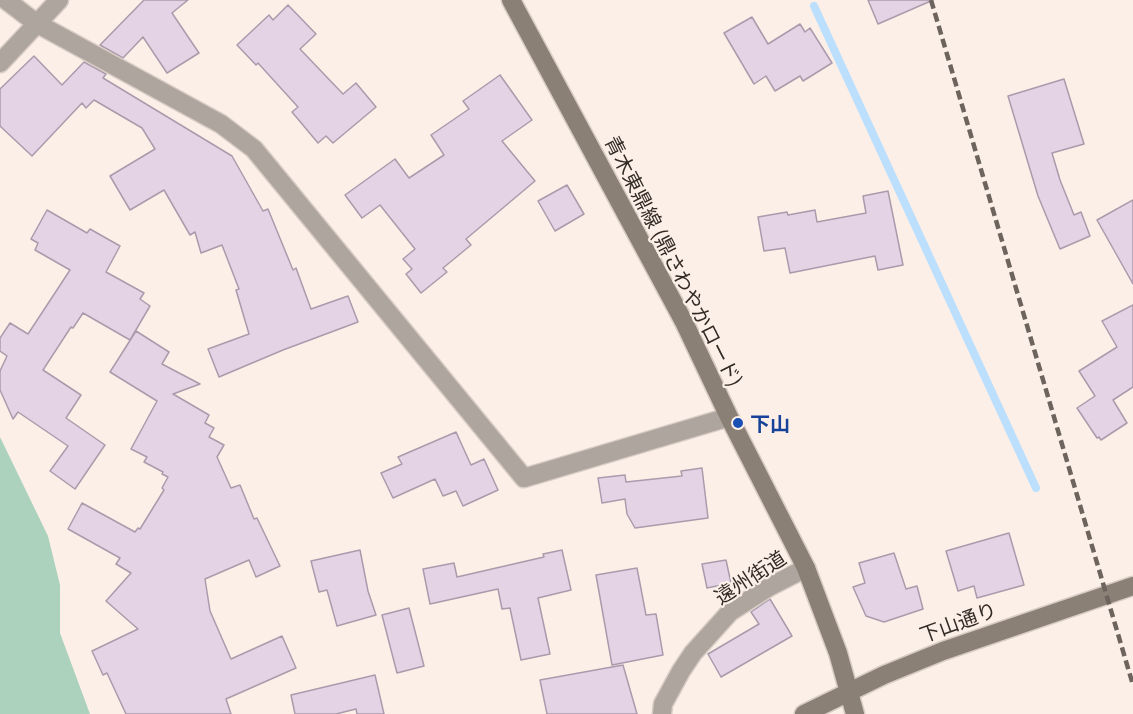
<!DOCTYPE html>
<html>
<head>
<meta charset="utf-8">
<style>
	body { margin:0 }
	canvas { display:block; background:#fcefe7 }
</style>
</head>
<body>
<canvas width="1133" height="714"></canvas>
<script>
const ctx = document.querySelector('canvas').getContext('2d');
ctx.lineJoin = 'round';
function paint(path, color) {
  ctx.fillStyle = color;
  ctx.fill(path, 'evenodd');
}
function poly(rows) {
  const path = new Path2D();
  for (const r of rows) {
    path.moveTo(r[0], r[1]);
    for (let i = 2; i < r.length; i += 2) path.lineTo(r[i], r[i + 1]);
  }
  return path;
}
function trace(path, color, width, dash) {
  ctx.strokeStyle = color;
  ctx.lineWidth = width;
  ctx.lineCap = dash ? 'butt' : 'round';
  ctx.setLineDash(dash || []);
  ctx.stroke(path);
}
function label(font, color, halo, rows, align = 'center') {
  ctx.font = font + ' Georgia,"Noto Sans JP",serif';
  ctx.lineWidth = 4.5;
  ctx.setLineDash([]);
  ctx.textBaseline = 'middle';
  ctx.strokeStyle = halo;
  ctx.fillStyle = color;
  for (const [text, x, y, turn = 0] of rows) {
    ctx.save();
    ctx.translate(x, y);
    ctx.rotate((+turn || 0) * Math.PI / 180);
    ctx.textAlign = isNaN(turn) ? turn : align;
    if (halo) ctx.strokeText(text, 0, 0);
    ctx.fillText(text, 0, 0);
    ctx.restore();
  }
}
paint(poly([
	[0,437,48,536,60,585,60,633,90,714,0,714]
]), '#acd2be');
trace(poly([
	[814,6,1036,488]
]), '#bbdffd', 8);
const building = poly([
	[144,0,188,0,172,13,199,53,167,73,143,37,123,58,100,45,144,0],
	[868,0,933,0,878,24,868,0],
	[288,5,316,34,300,49,343,94,356,83,376,107,333,143,326,136,318,143,292,112,298,107,258,63,256,65,237,45,269,15,273,20,288,5],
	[752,17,768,44,800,24,805,32,810,28,832,63,803,81,800,76,775,91,766,76,754,84,724,33,752,17],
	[34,56,62,85,84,62,106,74,103,78,232,156,263,211,268,209,293,270,296,268,311,309,348,296,358,322,283,350,219,377,208,349,249,334,236,290,239,289,222,245,201,253,195,232,190,235,164,190,130,210,110,176,155,149,142,128,94,100,86,108,82,103,32,156,0,126,0,89,34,56],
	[500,75,532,120,502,141,535,181,466,239,471,245,443,268,447,272,421,293,406,274,412,269,403,259,415,249,380,205,362,218,345,195,395,159,409,178,444,155,431,135,469,109,463,101,500,75],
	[1064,79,1084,144,1052,153,1060,180,1074,215,1081,212,1090,236,1060,249,1038,196,1008,96,1064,79],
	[567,185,584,214,555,231,538,201,567,185],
	[888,191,903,265,878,270,875,256,790,273,785,248,764,251,758,217,787,212,788,215,815,210,817,222,866,213,863,196,888,191],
	[1133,200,1133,284,1097,220,1133,200],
	[47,210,87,233,90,229,120,246,106,272,144,293,140,299,150,306,130,340,83,313,73,328,71,327,43,370,81,395,66,418,105,445,75,489,50,471,68,446,18,412,13,419,0,390,0,371,7,356,0,351,0,338,10,323,28,334,70,270,35,250,38,243,31,239,47,210],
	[1133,305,1133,387,1113,400,1127,423,1101,440,1099,437,1097,438,1077,408,1095,396,1079,371,1117,347,1102,321,1133,305],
	[136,331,169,352,162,364,200,384,173,394,209,415,205,423,214,428,209,437,224,445,217,457,231,488,240,485,254,519,257,518,280,566,256,577,249,560,205,579,210,611,231,659,282,636,296,668,226,699,231,714,126,714,107,673,103,675,92,651,138,629,106,601,131,573,116,564,120,558,68,529,82,503,135,532,138,528,140,529,164,490,162,488,168,477,162,474,163,472,144,462,147,457,131,449,157,401,110,372,136,331],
	[456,432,471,465,484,459,498,490,463,506,456,491,443,496,435,479,393,498,381,473,402,464,398,457,456,432],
	[702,468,708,518,635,528,627,514,625,499,602,503,598,478,625,475,626,482,682,476,681,471,702,468],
	[1009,533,1024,585,977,598,974,586,958,591,946,551,1009,533],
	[360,550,368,591,376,615,337,626,327,590,319,592,311,561,360,550],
	[562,550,571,590,538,598,550,654,521,660,510,608,502,609,498,589,430,604,423,569,454,563,457,577,544,557,543,554,562,550],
	[894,553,906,589,917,586,923,609,884,622,866,616,853,587,865,583,859,563,894,553],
	[726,560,731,583,707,588,702,564,726,560],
	[637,568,646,615,656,614,663,655,612,665,596,575,637,568],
	[770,599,792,636,721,677,708,654,759,624,751,612,770,599],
	[409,608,424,666,397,673,382,615,409,608],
	[623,665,637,714,547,714,540,680,623,665],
	[375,675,384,714,357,714,356,709,336,714,295,714,291,695,375,675]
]);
paint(building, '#e3d3e5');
trace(building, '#aa9bac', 1.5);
const street = poly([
	[6,0,36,23,221,124,254,149,524,478,729,417],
	[0,63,59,0],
	[662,714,663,704,681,671,693,653,730,612,769,587,806,568]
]);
const secondary = poly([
	[511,0,684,322,729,417,806,568,838,653,855,714],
	[804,714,884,675,943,651,1133,586]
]);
trace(street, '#d8ccc4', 21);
trace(secondary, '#d8ccc4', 21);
trace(street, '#ada59e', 18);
trace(secondary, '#8b8076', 18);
trace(poly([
	[931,0,1133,685]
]), '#6d645e', 4.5, [9, 4.5]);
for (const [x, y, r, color] of [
	[738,423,6,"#1a4fb4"]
]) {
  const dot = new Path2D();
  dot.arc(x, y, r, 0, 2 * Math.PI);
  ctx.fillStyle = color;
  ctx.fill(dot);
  trace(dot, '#fcefe7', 2);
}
label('20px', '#322a25', '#fcefe7', [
	["青木東鼎線 (鼎さわやかロード)",674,261,63],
	["遠州街道",750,577,-33],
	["下山通り",958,622,-20]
]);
label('bold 20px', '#164399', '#fcefe7', [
	["下山",750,423]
], 'left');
</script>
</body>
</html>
